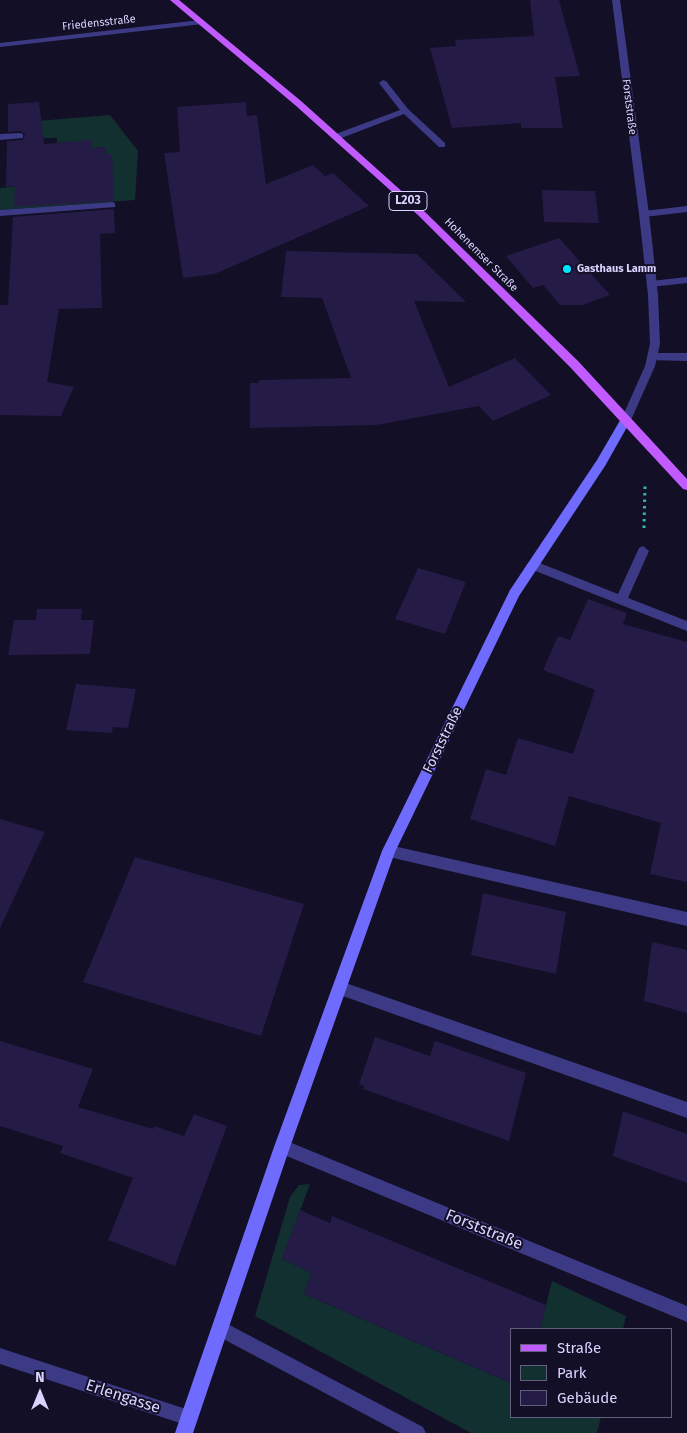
<!DOCTYPE html>
<html>
<head>
<meta charset="utf-8">
<style>
	body { margin:0 }
	#map { position:relative; width:687px; height:1433px; overflow:hidden; background:#130f26; font-family:"Fira Sans",sans-serif }
	canvas { display:block }
	.legend { position:absolute; left:510px; top:1328px; width:162px; height:90px; box-sizing:border-box; background:#130f26; border:1px solid #625e7d; margin:0; padding:6px 9px; list-style:none; font-size:15px; color:#d9d4ff }
	.legend li { display:flex; align-items:center; gap:10px; height:25px }
	.legend b { width:25px; border:1px solid #625e7d }
	.north { position:absolute; left:15px; top:1368px; width:50px; height:50px; -webkit-text-stroke:4px #130f26; paint-order:stroke; rotate:0deg; font-size:14px; font-weight:700; line-height:20px; text-align:center; color:#d9d4ff }
	.north::after { content:''; display:block; margin:auto; width:18px; height:22px; background:#d9d4ff; clip-path:polygon(50% 0,100% 100%,50% 72%,0 100%) }
</style>
</head>
<body>
<div id="map">
<canvas width="687" height="1433"></canvas>
<ul class="legend">
<li><b style="height:6px;background:#c25bff"></b>Straße</li>
<li><b style="height:14px;background:#12302f"></b>Park</li>
<li><b style="height:14px;background:#241b47"></b>Gebäude</li>
</ul>
<div class="north">N</div>
</div>
<script>
const ctx = document.querySelector('canvas').getContext('2d');
ctx.lineJoin = 'round';
function paint(path, color) {
  ctx.fillStyle = color;
  ctx.fill(path, 'evenodd');
}
function poly(rows) {
  const path = new Path2D();
  for (const r of rows) {
    path.moveTo(r[0], r[1]);
    for (let i = 2; i < r.length; i += 2) path.lineTo(r[i], r[i + 1]);
  }
  return path;
}
function trace(path, color, width, dash) {
  ctx.strokeStyle = color;
  ctx.lineWidth = width;
  ctx.lineCap = dash ? 'butt' : 'round';
  ctx.setLineDash(dash || []);
  ctx.stroke(path);
}
function label(font, color, halo, rows, align = 'center') {
  ctx.font = font + ' "Fira Sans",sans-serif';
  ctx.lineWidth = 4;
  ctx.setLineDash([]);
  ctx.textBaseline = 'middle';
  ctx.strokeStyle = halo;
  ctx.fillStyle = color;
  for (const [text, x, y, turn = 0] of rows) {
    ctx.save();
    ctx.translate(x, y);
    ctx.rotate((+turn || 0) * Math.PI / 180);
    ctx.textAlign = isNaN(turn) ? turn : align;
    if (halo) ctx.strokeText(text, 0, 0);
    ctx.fillText(text, 0, 0);
    ctx.restore();
  }
}
paint(poly([
	[110,115,138,151,135,200,0,210,0,188,38,184,107,173,106,147,91,148,91,141,57,143,57,138,39,138,37,121],
	[310,1184,282,1259,312,1273,304,1294,511,1383,511,1417,601,1417,597,1433,471,1433,255,1316,290,1197,299,1185],
	[552,1281,626,1316,623,1329,540,1329]
]), '#12302f');
paint(poly([
	[530,0,559,0,580,76,555,77,563,128,521,128,521,123,452,128,430,48,456,46,455,40,534,36],
	[39,102,44,144,91,140,91,148,106,147,106,155,112,154,114,201,14,207,15,186,6,187,7,141,23,140,25,134,20,131,8,132,8,104],
	[246,102,247,116,257,115,266,184,313,165,325,176,333,173,369,206,215,274,183,278,164,153,180,152,177,107],
	[542,190,595,191,599,223,544,222],
	[114,209,115,233,100,234,102,308,59,309,47,382,74,387,61,416,0,415,0,305,8,305,13,217],
	[559,238,610,295,582,305,560,305,543,285,533,288,506,256],
	[286,251,417,254,466,302,414,301,449,387,515,358,551,395,493,421,479,406,376,425,250,428,250,383,259,383,259,380,351,378,322,298,281,297],
	[418,568,466,582,445,634,395,619],
	[588,599,627,613,623,624,687,642,687,882,650,874,661,823,569,796,555,846,470,819,486,769,506,775,518,738,573,754,595,690,543,670,558,636,570,640],
	[37,609,82,609,81,620,94,620,90,654,8,655,14,620,36,620],
	[76,684,136,689,128,728,113,727,112,733,66,730],
	[0,819,45,832,0,928],
	[135,857,304,904,261,1036,83,982],
	[483,893,566,912,556,974,471,955],
	[652,942,687,950,687,1013,644,1001],
	[375,1037,430,1056,435,1041,526,1073,509,1141,363,1089,364,1086,359,1084],
	[0,1041,93,1069,78,1107,153,1129,154,1126,184,1136,194,1114,227,1126,175,1266,108,1240,133,1178,60,1153,63,1146,0,1126],
	[623,1111,687,1134,687,1183,613,1156],
	[300,1210,330,1223,332,1216,546,1305,540,1329,511,1329,511,1383,304,1294,312,1273,282,1259]
]), '#241b47');
trace(poly([
	[644,528,645,486]
]), '#2fb8b0', 3, [2.5, 4]);
paint(poly([
	[383,80,386,81,408,109,445,143,445,147,439,147,404,114,339,139,333,139,333,135,400,110,379,83,383,80],
	[20,133,23,134,23,138,0,140,0,134,20,133],
	[112,202,115,203,115,207,0,216,0,210,112,202],
	[687,206,687,212,644,217,639,214,644,211,687,206],
	[687,277,687,283,651,287,646,284,651,281,687,277],
	[652,353,687,353,687,361,648,360,647,357,652,353],
	[643,546,649,551,628,598,687,621,687,631,528,568,526,565,532,560,618,594,639,548,643,546],
	[389,845,687,912,687,926,389,857,384,855,382,851,384,847,389,845],
	[340,981,687,1102,687,1118,340,995,335,993,333,988,335,983,340,981],
	[282,1139,687,1306,687,1322,277,1152,274,1147,277,1142,282,1139],
	[220,1320,423,1427,426,1433,400,1433,214,1334,212,1328,214,1322,220,1320]
]), '#3d3a85');
paint(poly([
	[612,0,620,0,649,214,658,295,660,344,655,366,631,420,626,424,621,420,645,366,650,344,648,295,639,214,612,0],
	[200,20,203,20,203,24,0,47,0,43,200,20],
	[0,1348,189,1410,195,1412,197,1418,195,1424,189,1426,0,1364,0,1348]
]), '#3d3a85');
paint(poly([
	[626,416,631,420,605,466,519,596,395,852,290,1147,193,1433,175,1433,274,1147,382,851,510,590,597,460,622,417,626,416]
]), '#6f6bff');
paint(poly([
	[170,0,179,0,301,101,425,212,578,361,687,479,687,490,683,489,570,367,419,216,295,105,170,0]
]), '#c25bff');
for (const [x, y, r, color] of [
	[567,269,5,"#00e5ff"]
]) {
  const dot = new Path2D();
  dot.arc(x, y, r, 0, 2 * Math.PI);
  ctx.fillStyle = color;
  ctx.fill(dot);
  trace(dot, '#130f26', 2);
}
label('11px', '#d9d4ff', '#130f26', [
	["Friedensstraße",99,23,-6],
	["Forststraße",629,107,83],
	["Hohenemser Straße",481,255,45]
]);
label('bold 11px', '#d9d4ff', '#130f26', [
	["Gasthaus Lamm",577,269]
], 'left');
for (const [x, y, w] of [
	[408,201,38]
]) {
  const box = new Path2D();
  box.roundRect(x - w / 2, y - 9.5, w, 19, 4);
  ctx.fillStyle = '#130f26';
  ctx.fill(box);
  trace(box, '#d9d4ff', 1);
}
label('bold 12px', '#d9d4ff', null, [
	["L203",408,201]
]);
label('14px', '#d9d4ff', '#130f26', [
	["Forststraße",443,740,-64]
]);
label('16px', '#d9d4ff', '#130f26', [
	["Forststraße",484,1230,22],
	["Erlengasse",123,1397,18]
]);
</script>
</body>
</html>
